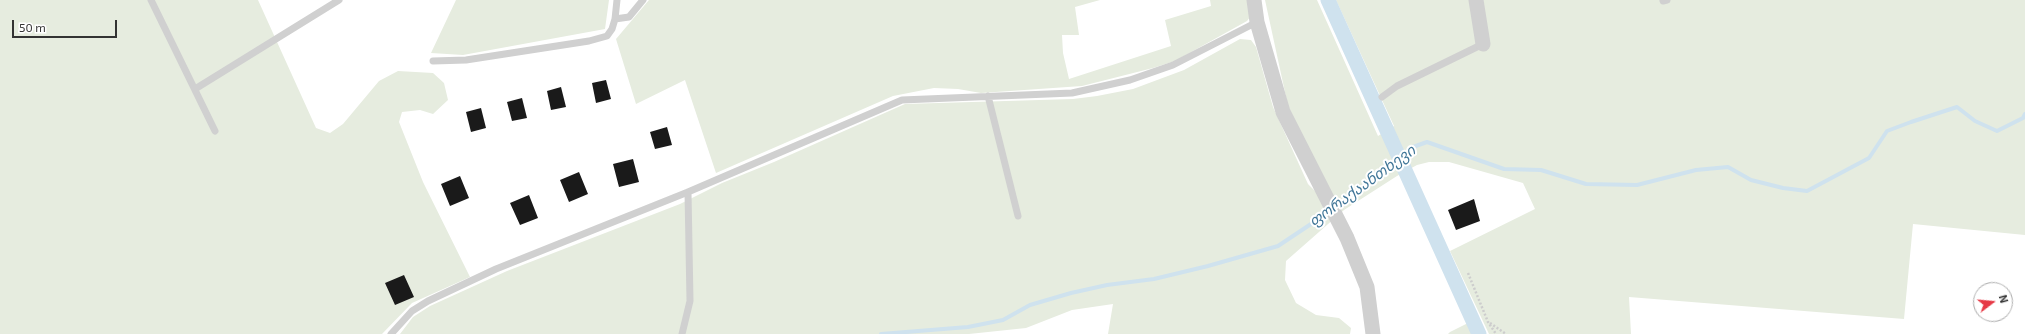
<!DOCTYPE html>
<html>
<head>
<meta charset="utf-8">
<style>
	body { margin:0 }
	#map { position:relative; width:2025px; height:334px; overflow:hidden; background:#fff; font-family:"Exo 2",sans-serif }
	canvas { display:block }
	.north { position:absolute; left:1973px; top:282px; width:40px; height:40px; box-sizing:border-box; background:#fff; border:1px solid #adadad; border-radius:50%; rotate:74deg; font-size:11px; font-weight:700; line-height:16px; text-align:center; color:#333 }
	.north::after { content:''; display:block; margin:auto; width:14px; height:18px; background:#e63946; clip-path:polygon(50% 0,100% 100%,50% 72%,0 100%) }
	.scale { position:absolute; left:12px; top:20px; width:105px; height:18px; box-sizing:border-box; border:2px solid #333; border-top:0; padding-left:5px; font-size:12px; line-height:14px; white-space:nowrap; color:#333; -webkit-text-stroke:3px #fff; paint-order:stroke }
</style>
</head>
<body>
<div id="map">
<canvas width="2025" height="334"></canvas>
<div class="north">N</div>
<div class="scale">50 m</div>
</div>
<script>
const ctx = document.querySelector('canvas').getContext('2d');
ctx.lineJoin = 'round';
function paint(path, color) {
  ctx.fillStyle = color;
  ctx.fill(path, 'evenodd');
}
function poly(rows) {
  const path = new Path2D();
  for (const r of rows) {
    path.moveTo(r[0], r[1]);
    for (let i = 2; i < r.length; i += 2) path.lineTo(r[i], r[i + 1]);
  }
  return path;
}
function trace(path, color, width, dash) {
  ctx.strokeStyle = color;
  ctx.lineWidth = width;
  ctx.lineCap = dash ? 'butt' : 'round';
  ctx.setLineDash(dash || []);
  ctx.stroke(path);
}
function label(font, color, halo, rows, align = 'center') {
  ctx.font = font + ' "Exo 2","Noto Sans Georgian",sans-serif';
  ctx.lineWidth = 4;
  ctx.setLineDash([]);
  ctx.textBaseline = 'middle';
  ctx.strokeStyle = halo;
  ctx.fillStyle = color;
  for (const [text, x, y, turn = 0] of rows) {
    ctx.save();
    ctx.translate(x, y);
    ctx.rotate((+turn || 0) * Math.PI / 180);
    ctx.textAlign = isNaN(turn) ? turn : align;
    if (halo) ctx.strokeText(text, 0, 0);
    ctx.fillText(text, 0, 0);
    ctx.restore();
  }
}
paint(poly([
	[0,0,258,0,316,128,330,133,343,124,379,81,398,71,433,73,444,83,448,100,433,114,420,110,402,112,399,122,423,182,470,277,412,303,382,334,0,334],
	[456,0,609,0,605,29,463,55,431,53],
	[649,0,1100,0,1075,7,1079,35,1062,35,1063,53,1069,79,1171,46,1165,20,1211,6,1210,0,1248,0,1251,16,1247,21,1175,61,1153,68,1082,86,981,93,958,89,934,88,893,96,716,173,685,80,636,104,616,39],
	[1265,0,1317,0,1378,136,1394,126,1336,0,2025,0,2025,235,1913,224,1904,319,1629,297,1631,334,1489,334,1450,251,1535,209,1523,183,1449,162,1429,162,1417,165,1397,176,1344,210,1286,261,1285,280,1296,303,1316,315,1339,318,1351,328,1350,334,1108,334,1113,304,1072,310,1026,328,969,334,400,334,413,317,430,306,507,271,680,204,722,183,774,162,905,104,1073,99,1097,96,1133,89,1184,70,1240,39,1251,40,1256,47,1273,107,1308,184,1321,197,1288,106],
	[1470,322,1475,334,1448,334,1450,332]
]), '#e6ecdf');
trace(poly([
	[1335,208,1413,147,1427,142,1504,169,1541,170,1586,184,1637,185,1696,170,1728,167,1751,180,1783,188,1807,191,1869,158,1887,131,1911,122,1957,107,1975,121,1997,131,2023,118,2025,114],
	[881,334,968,327,1003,320,1030,305,1071,293,1107,285,1154,279,1208,266,1278,246,1329,212]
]), '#cfe2ee', 4);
trace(poly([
	[1328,0,1479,334]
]), '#cfe2ee', 15);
paint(poly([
	[606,80,611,99,596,103,592,83],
	[561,87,566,107,551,110,547,91],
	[522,98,527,118,512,121,507,102],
	[481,108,486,128,471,132,466,112],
	[667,127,672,145,655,149,650,132],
	[633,159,639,182,619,187,613,164],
	[579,172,588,194,569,202,560,180],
	[460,176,469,198,450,206,441,184],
	[529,195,538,218,520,225,510,203],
	[1474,199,1480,221,1456,230,1448,210],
	[404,275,414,297,395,305,385,283]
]), '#1a1a1a');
trace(poly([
	[1468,273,1488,322,1496,334],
	[1490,323,1506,334]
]), '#cdcdcd', 2.5, [2, 2]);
trace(poly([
	[151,0,215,131],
	[617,0,615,19,629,17,643,0],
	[1663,1,1667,0],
	[433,61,466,60,589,41,607,36,612,29,615,19],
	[195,89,339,0],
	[988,96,1018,216],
	[1382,97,1397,86,1483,44],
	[391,334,412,311,428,301,496,269,688,192,902,100,1072,93,1130,80,1173,65,1257,22],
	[682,334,690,301,688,192]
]), '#d0d0d0', 7);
trace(poly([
	[1254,0,1257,22,1283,112,1347,238,1367,287,1373,334],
	[1476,0,1483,44]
]), '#d0d0d0', 15);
label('italic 15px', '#3f7597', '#fff', [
	["ფორაქაანთხევი",1362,186,-36]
]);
</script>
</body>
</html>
